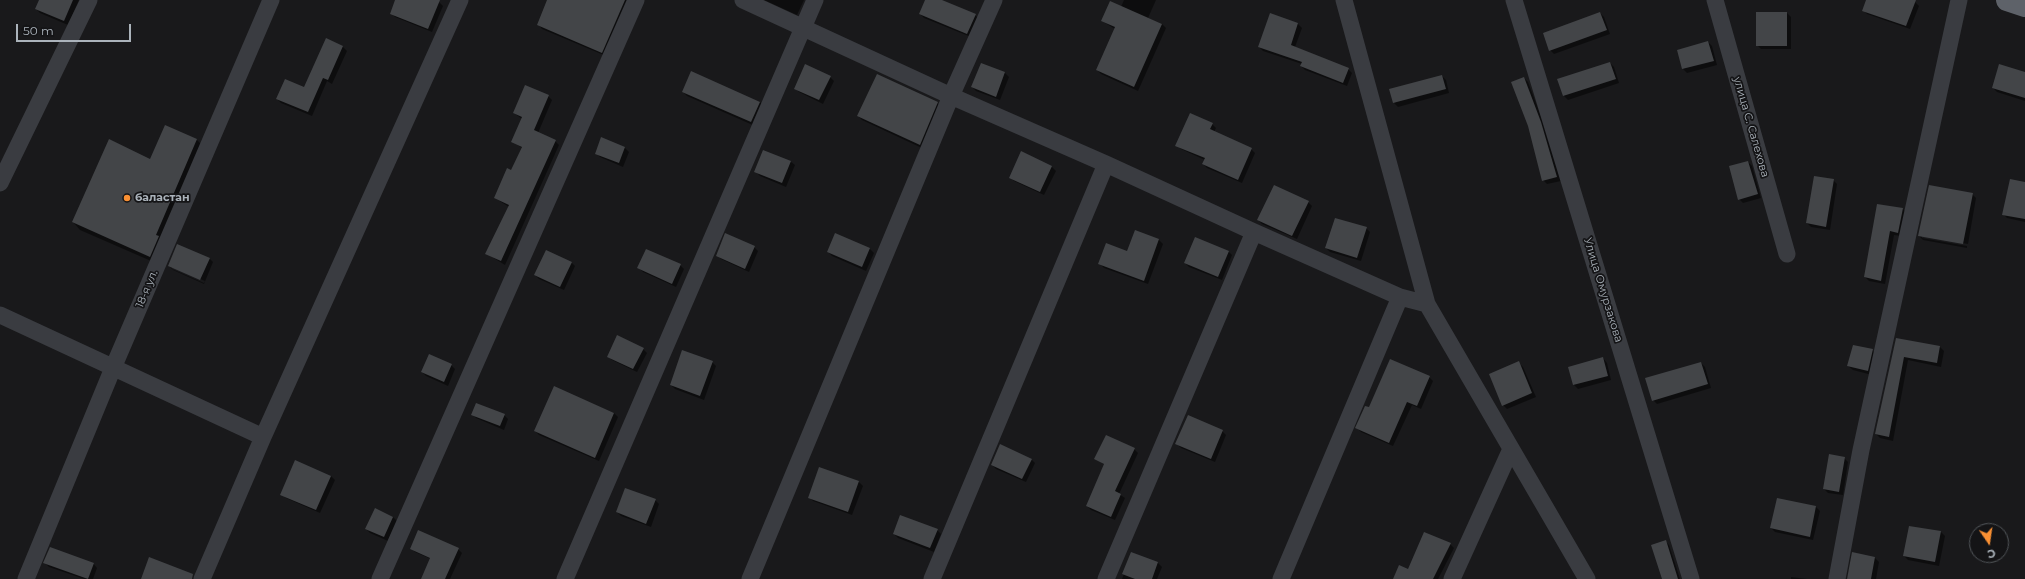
<!DOCTYPE html>
<html>
<head>
<meta charset="utf-8">
<style>
	body { margin:0 }
	#map { position:relative; width:2025px; height:579px; overflow:hidden; background:#19191b; font-family:Montserrat,sans-serif }
	canvas { display:block }
	.north { position:absolute; left:1969px; top:523px; width:40px; height:40px; box-sizing:border-box; background:#141416; border:1px solid #505458; border-radius:50%; rotate:167deg; font-size:11px; font-weight:700; line-height:16px; text-align:center; color:#abb3bb }
	.north::after { content:''; display:block; margin:auto; width:14px; height:18px; background:#fa9033; clip-path:polygon(50% 0,100% 100%,50% 72%,0 100%) }
	.scale { position:absolute; left:16px; top:24px; width:115px; height:18px; box-sizing:border-box; border:2px solid #abb3bb; border-top:0; padding-left:5px; font-size:12px; line-height:14px; white-space:nowrap; color:#abb3bb; -webkit-text-stroke:3px #141416; paint-order:stroke }
</style>
</head>
<body>
<div id="map">
<canvas width="2025" height="579"></canvas>
<div class="north">С</div>
<div class="scale">50 m</div>
</div>
<script>
const ctx = document.querySelector('canvas').getContext('2d');
ctx.lineJoin = 'round';
function paint(path, color) {
  ctx.fillStyle = color;
  ctx.fill(path, 'evenodd');
}
function poly(rows) {
  const path = new Path2D();
  for (const r of rows) {
    path.moveTo(r[0], r[1]);
    for (let i = 2; i < r.length; i += 2) path.lineTo(r[i], r[i + 1]);
  }
  return path;
}
function trace(path, color, width, dash) {
  ctx.strokeStyle = color;
  ctx.lineWidth = width;
  ctx.lineCap = dash ? 'butt' : 'round';
  ctx.setLineDash(dash || []);
  ctx.stroke(path);
}
function label(font, color, halo, rows, align = 'center') {
  ctx.font = font + ' Montserrat,sans-serif';
  ctx.lineWidth = 3.5;
  ctx.setLineDash([]);
  ctx.textBaseline = 'middle';
  ctx.strokeStyle = halo;
  ctx.fillStyle = color;
  for (const [text, x, y, turn = 0] of rows) {
    ctx.save();
    ctx.translate(x, y);
    ctx.rotate((+turn || 0) * Math.PI / 180);
    ctx.textAlign = isNaN(turn) ? turn : align;
    if (halo) ctx.strokeText(text, 0, 0);
    ctx.fillText(text, 0, 0);
    ctx.restore();
  }
}
paint(poly([
	[40,0,79,0,68,25,40,13,36,9],
	[396,0,434,0,439,2,443,6,432,32,395,17,391,13],
	[549,0,631,0,606,56,542,29,538,24],
	[764,0,804,0,797,15],
	[926,0,939,0,975,15,979,19,971,37,924,18,920,14],
	[1124,0,1156,0,1148,18,1162,24,1166,28,1138,91,1101,74,1097,70,1115,29,1102,21,1121,7],
	[1867,0,1910,0,1915,2,1919,6,1910,29,1867,14,1863,10],
	[1600,13,1604,17,1610,34,1554,54,1550,50],
	[1787,13,1791,17,1791,49,1761,49,1757,45],
	[1270,15,1298,24,1302,28,1295,47,1348,69,1352,73,1347,86,1305,70,1301,66,1302,64,1263,51,1259,47],
	[326,39,343,47,347,51,332,84,327,81,312,116,281,103,277,99,304,89],
	[1708,42,1712,46,1717,65,1687,73,1683,69],
	[1610,63,1614,67,1619,83,1568,100,1564,96,1559,80],
	[981,64,1005,73,1009,77,1000,100,976,91,972,87],
	[2025,73,2025,101,1997,92,1993,88],
	[1442,76,1446,80,1449,93,1398,107,1394,103],
	[830,77,834,81,823,104,799,92,795,88],
	[1524,78,1528,82,1545,127,1561,181,1547,184,1543,180],
	[683,92,760,102,764,106,755,126,687,96],
	[548,96,552,100,538,133,555,141,559,145,505,265,487,254,509,207,495,198,511,171,522,148,512,141,522,119,514,113],
	[937,103,941,107,924,149,862,120,858,116],
	[1212,124,1216,128,1214,132,1251,149,1255,153,1242,183,1207,168,1203,164,1205,160,1181,149,1176,145],
	[602,138,625,148,629,152,623,167,600,157,596,153],
	[197,140,204,147,158,264,80,230,73,222,150,160],
	[790,161,795,165,786,187,760,176,756,172],
	[1748,162,1752,166,1761,198,1743,203,1739,199],
	[1052,167,1056,171,1044,195,1014,181,1010,177],
	[1833,180,1837,184,1830,230,1811,227,1807,223],
	[2025,183,2025,222,2007,218,2003,214],
	[1972,194,1976,198,1968,244,1922,236,1922,238,1967,246,1967,248,1923,240,1919,236],
	[1308,202,1312,206,1297,239,1262,224,1258,220],
	[1878,205,1903,209,1907,213,1902,236,1894,235,1885,284,1869,281,1865,277],
	[1366,228,1370,232,1361,261,1330,252,1326,248],
	[1136,231,1159,240,1163,244,1148,284,1104,268,1100,264,1128,253],
	[836,234,870,249,874,253,866,271,832,256,828,252],
	[754,247,758,251,749,272,721,259,717,255],
	[1228,251,1232,255,1222,280,1189,267,1185,263],
	[209,258,213,262,204,284,173,270,169,266],
	[172,267,205,281,204,283,172,269],
	[571,262,575,266,564,290,539,279,535,275],
	[680,265,684,269,676,287,643,272,639,268],
	[1896,339,1940,347,1944,351,1941,367,1908,360,1893,441,1880,438,1876,434],
	[643,349,647,353,637,372,612,360,608,356],
	[1872,350,1876,354,1872,375,1853,370,1848,366],
	[1603,358,1607,363,1611,380,1578,389,1574,385,1569,368],
	[712,362,716,366,704,400,675,389,671,385],
	[1519,363,1523,367,1536,397,1507,409,1503,405],
	[1701,363,1705,367,1711,388,1657,404,1653,400],
	[451,365,455,369,448,386,426,376,422,372],
	[1429,377,1433,381,1421,409,1412,405,1393,446,1361,432,1357,428,1369,409],
	[554,387,614,413,618,417,599,461,539,435,535,431],
	[472,414,504,415,508,419,504,430,476,418],
	[1222,431,1226,435,1215,462,1181,448,1177,444],
	[1134,449,1138,453,1119,494,1125,498,1115,520,1091,510,1087,506,1105,465,1096,459],
	[1844,458,1848,462,1843,495,1828,493,1824,489],
	[1031,459,1035,463,1026,482,996,469,992,465],
	[820,469,859,482,863,486,852,515,813,501,809,497],
	[331,476,335,480,320,513,286,498,282,494],
	[655,500,659,504,651,527,621,516,617,512],
	[1816,507,1820,511,1813,540,1775,532,1771,528],
	[393,517,397,521,388,541,370,533,366,529],
	[1910,527,1941,532,1945,536,1939,566,1908,560,1904,556],
	[937,530,941,534,934,552,898,538,894,534],
	[1665,541,1669,545,1680,579,1663,579],
	[1450,544,1454,548,1438,579,1394,579],
	[411,548,458,549,462,553,450,579,422,579,431,559,415,552],
	[1132,553,1158,563,1162,567,1157,579,1122,579],
	[1853,554,1875,558,1879,562,1876,579,1847,579],
	[45,563,93,563,97,568,93,579,84,579,49,567],
	[1791,577,1807,579,1791,579]
]), '#0007');
paint(poly([
	[39,0,73,0,64,21,35,9],
	[395,0,440,0,428,29,390,14],
	[547,0,625,0,602,53,537,25],
	[925,0,942,0,976,14,967,34,919,14],
	[1866,0,1916,0,1906,26,1862,11],
	[1110,1,1162,24,1134,87,1096,70,1115,27,1101,21],
	[1600,12,1607,30,1549,51,1543,33],
	[1756,12,1787,12,1787,46,1756,46],
	[1270,13,1298,23,1291,45,1349,68,1343,83,1300,66,1302,62,1258,47],
	[326,38,343,46,328,80,323,78,308,112,276,99,285,79,304,87],
	[1708,41,1714,61,1682,69,1677,50],
	[1610,62,1616,79,1563,96,1557,79],
	[981,63,1005,72,996,97,971,87],
	[805,64,831,76,819,100,794,89],
	[1999,64,2025,72,2025,98,1992,88],
	[691,71,760,102,751,122,682,92],
	[877,74,938,102,920,145,857,116],
	[1442,75,1446,89,1393,103,1389,89],
	[1524,77,1541,122,1557,177,1542,181,1528,126,1511,82],
	[525,85,549,95,534,130,556,140,501,261,485,254,509,205,494,198,507,168,511,170,522,147,511,142,522,117,513,113],
	[1190,113,1213,123,1210,129,1252,148,1238,180,1202,164,1205,158,1175,146],
	[165,125,197,139,156,235,159,236,150,257,72,222,109,139,150,159],
	[601,137,625,147,619,163,595,154],
	[763,150,791,161,782,183,754,172],
	[1021,151,1052,166,1040,192,1009,178],
	[1748,161,1758,194,1738,200,1729,166],
	[1814,176,1834,179,1826,227,1806,223],
	[2010,179,2025,182,2025,219,2002,215],
	[1274,185,1309,201,1292,236,1257,220],
	[1929,185,1973,193,1963,244,1918,236],
	[1877,204,1903,208,1898,233,1890,231,1881,281,1864,277],
	[1335,218,1367,227,1357,258,1325,248],
	[1135,230,1159,239,1144,281,1098,264,1106,243,1127,251],
	[725,233,755,246,745,269,716,256],
	[835,233,870,248,862,267,827,252],
	[1195,237,1229,251,1218,277,1184,263],
	[177,244,210,258,200,280,168,266],
	[646,249,681,264,672,284,637,268],
	[546,250,572,262,560,287,534,275],
	[617,335,644,348,633,369,607,357],
	[1896,338,1940,346,1937,363,1904,357,1889,437,1875,434],
	[1853,345,1873,349,1868,371,1847,366],
	[682,350,713,361,700,396,670,385],
	[429,354,452,364,444,382,421,372],
	[1603,357,1608,376,1573,385,1568,367],
	[1390,359,1430,376,1417,406,1407,402,1389,443,1355,428,1365,406,1369,407],
	[1519,361,1532,393,1502,406,1489,374],
	[1701,362,1708,384,1652,401,1645,378],
	[554,386,614,413,595,458,534,431],
	[476,403,505,414,500,426,471,415],
	[1188,415,1223,430,1211,459,1175,444],
	[1106,435,1135,448,1115,491,1121,494,1111,517,1086,506,1104,464,1094,459],
	[1000,444,1032,459,1022,479,991,465],
	[1829,454,1845,457,1839,492,1823,489],
	[295,460,331,476,316,510,280,495],
	[819,467,859,481,848,512,808,498],
	[625,488,656,499,646,524,616,512],
	[1777,498,1816,506,1810,537,1770,528],
	[375,508,393,517,384,537,365,529],
	[900,515,938,529,930,548,893,534],
	[1909,526,1941,531,1935,562,1903,556],
	[418,530,459,548,445,579,421,579,430,558,410,549],
	[1424,532,1451,543,1433,579,1393,579,1399,565,1408,569],
	[1666,540,1678,579,1662,579,1651,545],
	[50,547,94,563,88,579,43,563],
	[1131,552,1158,562,1152,579,1135,579,1122,574],
	[1852,552,1875,557,1871,579,1847,579],
	[149,557,193,574,192,579,141,579]
]), '#434548');
trace(poly([
	[743,0,951,96,1106,164,1254,232,1400,297,1427,304],
	[1344,0,1427,304,1587,579],
	[1514,0,1691,579],
	[1715,0,1787,254],
	[0,183,89,0],
	[0,315,263,437],
	[26,579,113,368,271,0],
	[202,579,263,437,460,0],
	[380,579,636,0],
	[565,579,815,0],
	[750,579,951,96,994,0],
	[932,579,1106,164],
	[1106,579,1254,232],
	[1281,579,1400,297],
	[1452,579,1511,449],
	[1837,579,1861,450,1959,0]
]), '#3a3c41', 17);
trace(poly([
	[2007,0,2025,6]
]), '#5e6269', 22);
for (const [x, y, r, color] of [
	[127,198,4,"#fa9033"]
]) {
  const dot = new Path2D();
  dot.arc(x, y, r, 0, 2 * Math.PI);
  ctx.fillStyle = color;
  ctx.fill(dot);
  trace(dot, '#141416', 1.5);
}
label('11px', '#abb3bb', '#141416', [
	["улица С. Салехова",1751,127,74],
	["18-я ул.",147,289,-67],
	["Улица Омурзакова",1603,290,73]
]);
label('bold 11px', '#abb3bb', '#141416', [
	["баластан",135,198]
], 'left');
</script>
</body>
</html>
